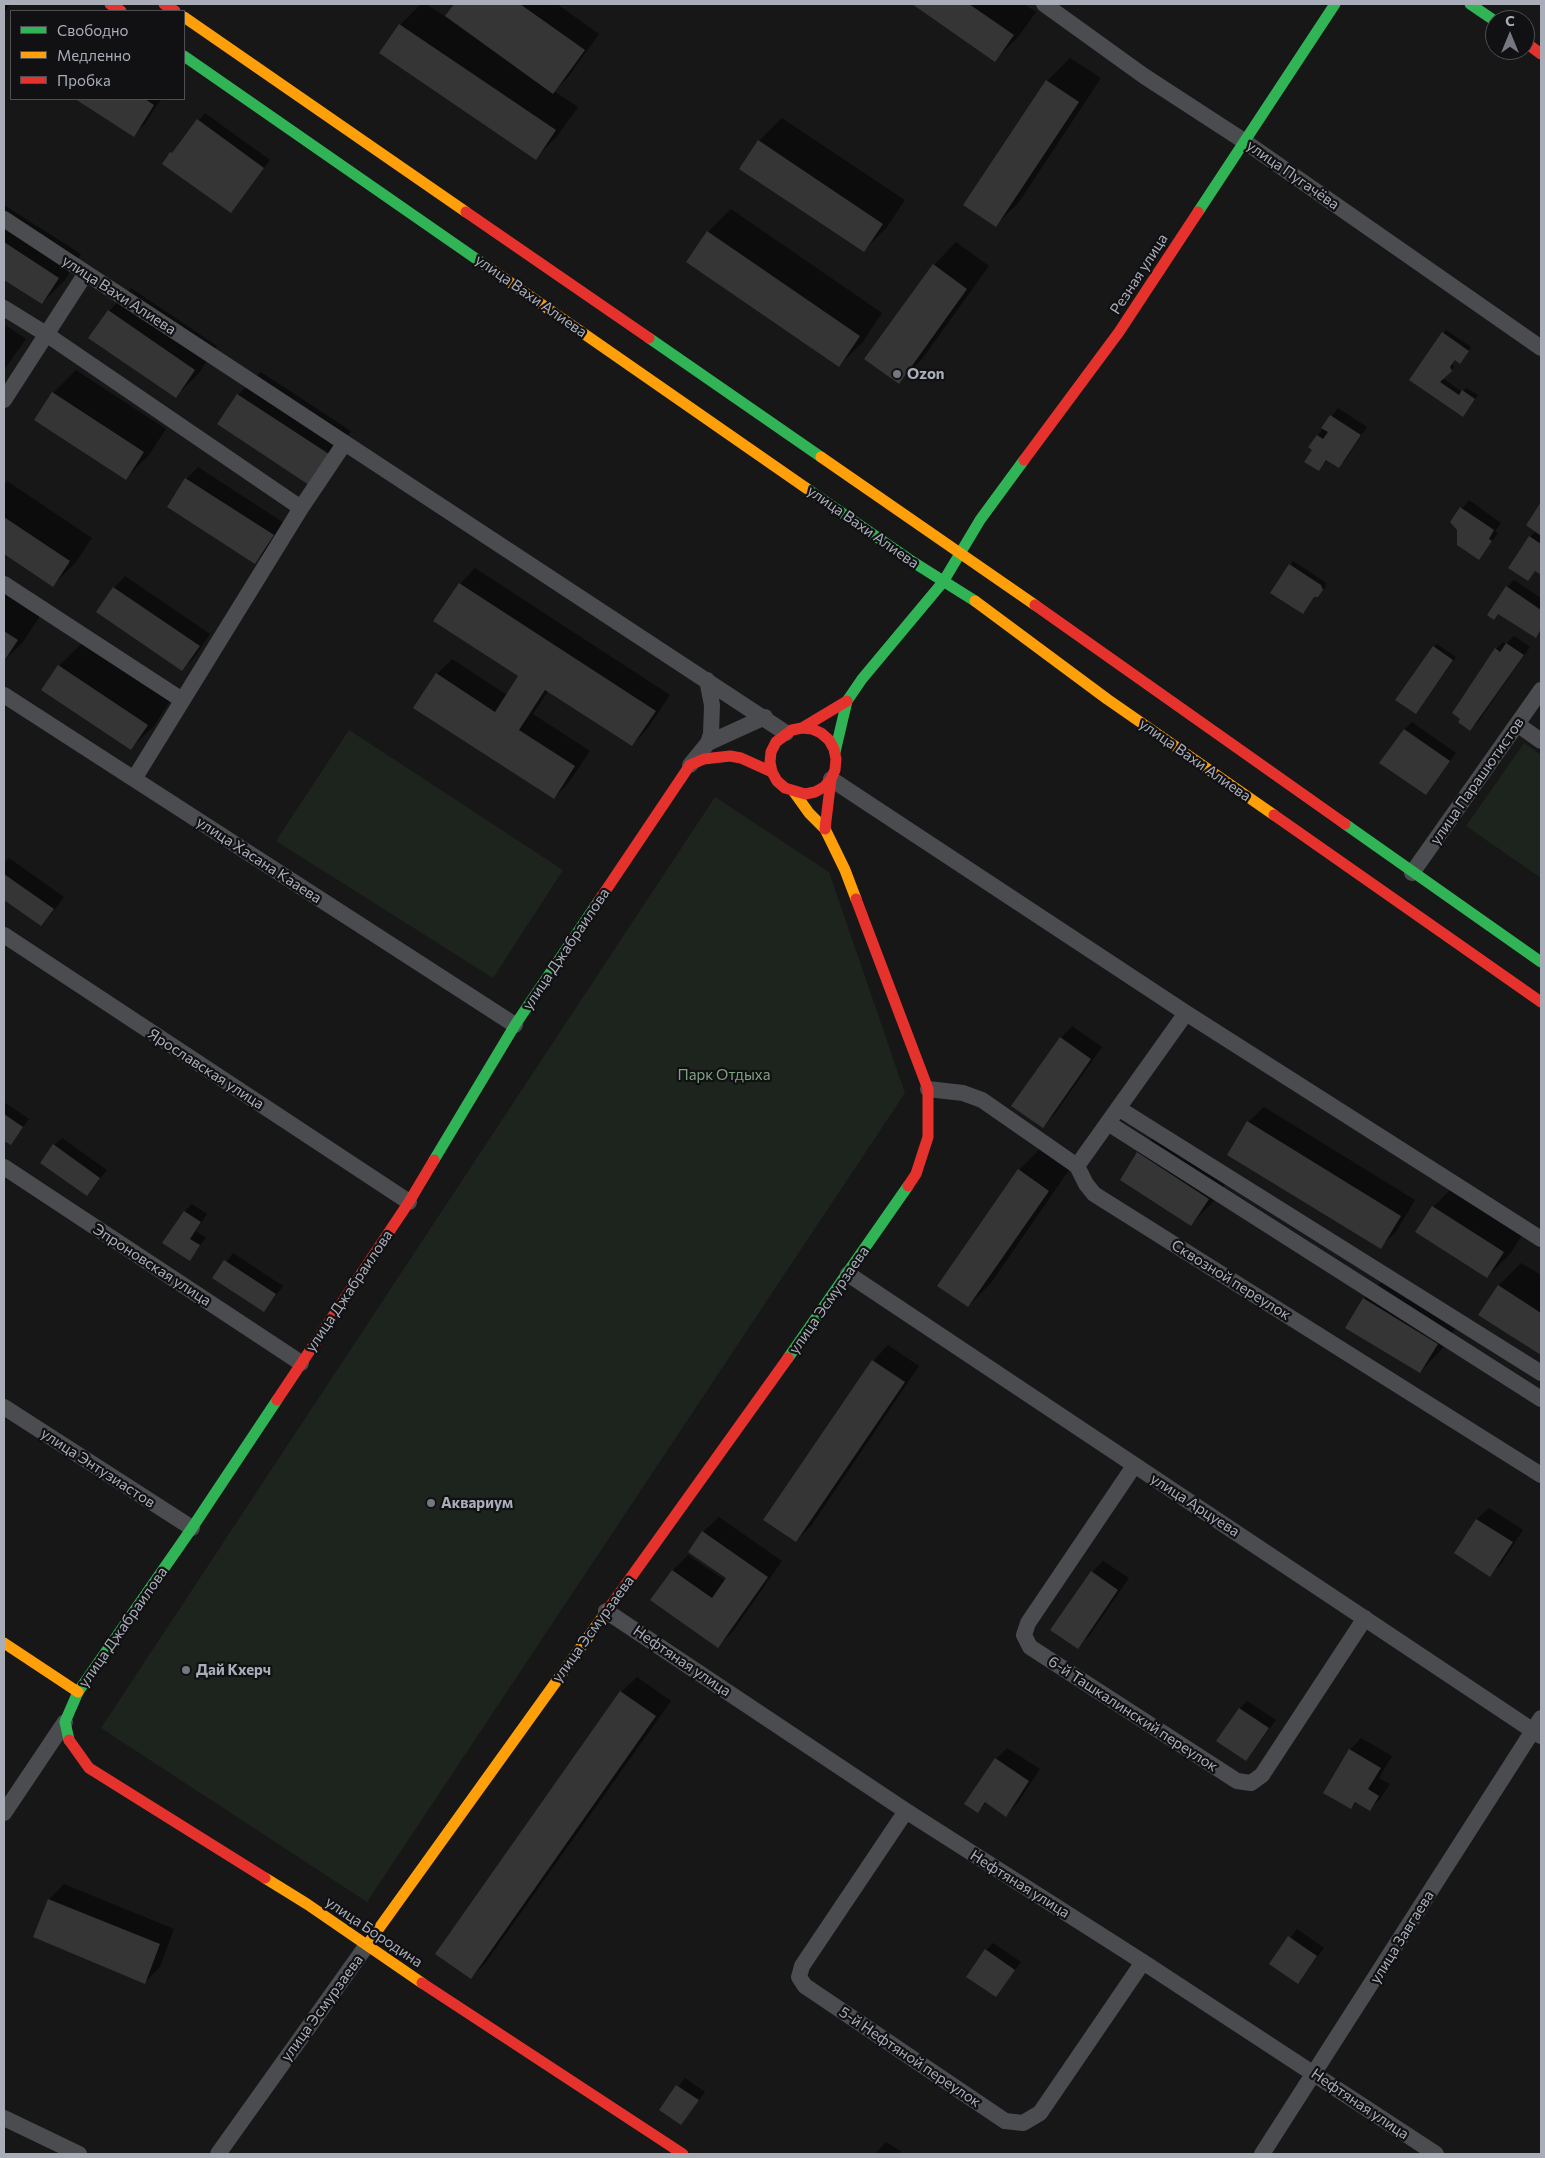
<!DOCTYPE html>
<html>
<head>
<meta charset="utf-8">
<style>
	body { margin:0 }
	#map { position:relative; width:1545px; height:2158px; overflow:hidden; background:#171717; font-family:Commissioner,sans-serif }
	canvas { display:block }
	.frame { position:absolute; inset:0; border:5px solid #a8adb8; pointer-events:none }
	.legend { position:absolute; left:10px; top:10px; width:175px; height:90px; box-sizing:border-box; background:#111113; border:1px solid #4d4f55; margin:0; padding:6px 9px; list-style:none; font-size:15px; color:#a8adb8 }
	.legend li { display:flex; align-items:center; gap:10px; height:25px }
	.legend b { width:25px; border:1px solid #4d4f55 }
	.north { position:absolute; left:1485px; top:10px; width:50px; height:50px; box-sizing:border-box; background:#111113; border:1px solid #4d4f55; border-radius:50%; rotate:0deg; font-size:14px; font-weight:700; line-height:20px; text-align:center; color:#a8adb8 }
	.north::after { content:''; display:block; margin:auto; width:18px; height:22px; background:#757880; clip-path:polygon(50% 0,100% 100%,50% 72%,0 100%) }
</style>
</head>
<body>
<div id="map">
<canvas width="1545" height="2158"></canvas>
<div class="frame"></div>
<ul class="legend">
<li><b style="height:6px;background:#30b455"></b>Свободно</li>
<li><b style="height:6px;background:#ff9f0a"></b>Медленно</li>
<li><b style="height:6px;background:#e5322d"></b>Пробка</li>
</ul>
<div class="north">С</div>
</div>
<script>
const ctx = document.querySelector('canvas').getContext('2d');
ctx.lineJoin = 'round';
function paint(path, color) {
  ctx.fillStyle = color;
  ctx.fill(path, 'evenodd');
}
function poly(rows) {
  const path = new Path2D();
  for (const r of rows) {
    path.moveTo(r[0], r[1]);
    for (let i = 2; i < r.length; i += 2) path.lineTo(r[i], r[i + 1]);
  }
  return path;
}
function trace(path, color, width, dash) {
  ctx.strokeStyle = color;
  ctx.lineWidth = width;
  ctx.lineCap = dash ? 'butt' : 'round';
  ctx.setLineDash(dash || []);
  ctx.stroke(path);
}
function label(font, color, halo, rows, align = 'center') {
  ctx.font = font + ' Commissioner,sans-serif';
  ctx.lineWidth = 4.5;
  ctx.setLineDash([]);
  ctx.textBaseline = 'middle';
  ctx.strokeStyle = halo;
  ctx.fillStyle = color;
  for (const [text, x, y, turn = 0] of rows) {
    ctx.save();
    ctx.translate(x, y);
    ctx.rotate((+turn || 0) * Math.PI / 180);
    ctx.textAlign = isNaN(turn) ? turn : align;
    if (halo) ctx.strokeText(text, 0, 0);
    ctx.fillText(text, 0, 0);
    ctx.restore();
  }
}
paint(poly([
	[349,730,563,870,493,978,276,841],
	[1524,743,1541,755,1541,878,1466,826],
	[715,797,829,872,905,1093,367,1902,101,1728]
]), '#1d241e');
paint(poly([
	[4,4,10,4,4,13],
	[421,4,426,4,446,17,456,4,557,4,599,34,568,77,554,91,578,107,558,135,536,158,400,25],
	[915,4,1024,4,1036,12,1018,37,995,60],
	[1070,58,1101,78,1019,202,996,225,1047,81],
	[77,99,161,99,145,124,133,135],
	[205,113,270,160,231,212,164,163],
	[782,118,905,200,887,227,864,250,759,141],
	[4,205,81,254,65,280,42,303,4,278],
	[731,209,882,313,862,343,839,365,708,232],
	[956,242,989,266,922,359,899,382,934,265],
	[131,288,217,346,199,373,176,396,109,311],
	[4,324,26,339,4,370],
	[1446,330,1471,347,1463,359,1456,359,1453,363,1454,367,1443,378,1462,392,1466,388,1478,395,1466,412,1411,380],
	[76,370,166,429,149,455,126,478,53,393],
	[261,372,351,431,331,460,238,395],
	[1338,408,1367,427,1346,459,1339,467,1328,459,1318,470,1314,450,1318,435],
	[198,467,284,523,266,551,255,562,168,506,186,479],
	[7,481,92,538,76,562,53,585,4,552,4,485],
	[1469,500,1501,523,1495,531,1498,533,1479,558,1451,522],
	[1541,504,1541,574,1536,570,1528,579,1530,537,1536,531,1527,525],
	[1293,561,1325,582,1326,586,1318,596,1315,596,1290,565],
	[475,568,670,695,647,729,632,745,549,690,533,714,590,751,569,782,554,798,437,674,452,659,507,695,520,676,460,584],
	[125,576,210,634,194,658,182,669,98,611,114,588],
	[1514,580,1541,598,1541,630,1535,636,1507,587],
	[4,593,40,616,23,642,4,661],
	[1514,636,1530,647,1478,722,1470,729,1496,649,1503,642,1506,644],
	[82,643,170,701,154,726,131,748,59,666],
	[1437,644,1456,657,1419,709,1434,647],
	[1412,722,1456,753,1426,794,1404,730],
	[9,858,64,897,52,913,41,925,4,899,4,863],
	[1072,1026,1102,1047,1054,1115,1043,1126,1013,1106,1061,1038],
	[4,1102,29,1119,10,1144,4,1139],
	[1264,1107,1415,1200,1396,1232,1380,1247,1248,1122],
	[1161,1130,1231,1175,1214,1201,1191,1224,1138,1153],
	[62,1138,107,1170,87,1195,54,1145],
	[1042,1147,1071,1167,991,1283,968,1306,1019,1170],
	[1456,1184,1526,1229,1510,1254,1487,1277,1433,1207],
	[192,1204,207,1214,196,1231,206,1238,189,1259,164,1243,185,1211],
	[233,1253,283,1286,264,1311,214,1278],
	[1521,1263,1541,1275,1541,1354,1480,1314,1499,1285],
	[1387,1276,1460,1321,1442,1349,1420,1372,1364,1299],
	[888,1345,919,1366,811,1526,796,1541,765,1520,873,1361],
	[1489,1508,1523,1530,1501,1564,1490,1575,1456,1553,1477,1519],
	[719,1517,782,1561,733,1631,718,1646,652,1600,673,1570,688,1555,726,1581,728,1578,703,1532],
	[1103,1561,1129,1578,1089,1636,1077,1647,1092,1572],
	[637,1677,671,1701,486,1962,471,1978,621,1692],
	[1247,1701,1276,1720,1246,1760,1218,1741,1240,1708],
	[1361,1738,1392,1756,1379,1778,1390,1784,1381,1798,1370,1809,1357,1802,1351,1808,1350,1750],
	[1007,1748,1040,1769,1017,1804,1006,1815,987,1802,977,1812,996,1759],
	[64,1884,174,1929,160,1967,145,1982,34,1937,49,1899],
	[1297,1929,1324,1948,1298,1983,1271,1963],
	[993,1943,1021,1962,996,1995,986,1950],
	[685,2078,705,2092,681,2124,661,2109],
	[886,2142,901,2151,899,2154,875,2154]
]), '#0007');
paint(poly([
	[454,4,520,4,585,50,553,94,445,16],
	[912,4,969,4,1014,35,995,62],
	[399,24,556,130,536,160,379,53],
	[1046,80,1079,102,996,227,963,205],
	[75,99,145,99,154,105,134,137],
	[197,119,264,168,231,213,162,164,170,152,172,153],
	[758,140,883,224,864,252,739,169],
	[707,231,860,336,839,367,686,262],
	[4,242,59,278,42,304,4,280],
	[933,264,967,289,899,384,864,359],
	[108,310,195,370,176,398,88,338],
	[1442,332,1469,351,1460,364,1455,360,1450,367,1452,371,1440,382,1459,395,1462,390,1475,399,1463,417,1409,380],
	[52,392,144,452,126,480,34,420],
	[237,394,329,454,309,485,217,424],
	[1330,415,1361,435,1339,468,1326,460,1319,471,1304,462,1312,450,1308,447,1317,435,1323,439,1328,432,1321,428],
	[185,478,274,535,255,564,167,507],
	[1541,502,1541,536,1526,525],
	[1460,507,1494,530,1489,539,1492,541,1479,560,1457,545,1457,530,1450,522],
	[4,517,70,561,53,587,4,554],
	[1529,536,1541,544,1541,575,1535,571,1528,581,1508,568],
	[1289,564,1321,585,1323,590,1318,597,1314,597,1303,614,1270,593],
	[459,583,656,711,632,746,545,690,519,730,575,766,554,799,413,708,436,673,495,712,518,676,433,621],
	[1506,586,1541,610,1541,629,1536,638,1498,614,1494,620,1487,615],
	[113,587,200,646,182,671,96,612],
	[4,631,18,640,4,661],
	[1506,643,1524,655,1470,731,1458,722,1460,719,1452,713,1495,648,1500,652],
	[1433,646,1453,660,1416,714,1395,700],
	[58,665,148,725,131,750,41,690],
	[1404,729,1450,761,1426,795,1379,763],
	[4,874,54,909,41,926,4,900],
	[1060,1037,1091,1059,1043,1128,1011,1106],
	[4,1114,23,1127,11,1145,4,1141],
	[1247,1121,1401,1216,1381,1249,1227,1155],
	[53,1144,100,1178,87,1196,40,1163],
	[1137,1152,1209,1199,1191,1226,1120,1180],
	[1018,1169,1049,1191,968,1307,937,1286],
	[1432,1206,1504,1252,1487,1278,1415,1232],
	[184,1211,201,1222,190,1239,200,1245,190,1261,162,1243],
	[224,1260,276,1294,264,1312,212,1278],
	[1498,1285,1541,1313,1541,1355,1478,1315],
	[1363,1298,1438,1344,1420,1373,1345,1328],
	[872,1360,905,1382,796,1542,763,1520],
	[1476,1519,1513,1542,1490,1577,1454,1553],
	[702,1531,768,1577,718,1648,650,1600,672,1570,712,1598,726,1578,688,1552],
	[1091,1571,1118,1590,1078,1649,1050,1630],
	[620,1691,656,1716,471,1979,435,1954],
	[1239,1708,1269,1728,1246,1761,1216,1741],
	[1349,1749,1381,1768,1368,1789,1379,1796,1370,1811,1355,1802,1351,1809,1323,1793],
	[995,1758,1029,1781,1006,1817,985,1802,978,1813,964,1804],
	[48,1899,160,1944,145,1984,33,1937],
	[1288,1936,1317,1956,1298,1984,1269,1964],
	[985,1949,1015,1970,996,1997,966,1977],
	[676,2085,699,2100,681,2125,659,2110]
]), '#353536');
trace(poly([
	[1044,4,1144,76,1244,141,1541,348],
	[4,219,786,733],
	[4,308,46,334,301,508],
	[4,400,86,273],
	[4,584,182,700],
	[707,680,712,705,711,734,708,743],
	[4,695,515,1025],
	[1517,724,1541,741],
	[690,765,708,743,765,717],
	[134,779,301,508,344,444],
	[831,779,1186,1013,1541,1239],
	[1412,873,1541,690],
	[4,935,409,1202],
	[928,1089,963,1093,982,1100,1077,1166,1086,1184,1094,1194,1541,1475],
	[1118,1108,1541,1373],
	[1108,1123,1541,1399],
	[1077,1166,1186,1013],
	[4,1167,301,1363],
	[848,1274,1541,1736],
	[4,1407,192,1528],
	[1134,1466,1028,1623,1024,1635,1030,1647,1237,1781,1251,1783,1262,1775,1365,1618],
	[606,1611,906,1811,1143,1962,1436,2154],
	[906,1811,802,1966,799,1977,805,1986,1005,2121,1023,2123,1040,2113,1143,1962],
	[4,1813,65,1722],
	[4,2118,79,2154],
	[218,2154,367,1945],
	[1262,2154,1541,1718]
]), '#4b4c50', 16);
trace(poly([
	[1470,4,1495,21],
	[184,56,485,265],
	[1198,212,1335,4],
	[649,338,821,457],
	[806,488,913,562,975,601],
	[835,752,847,701,862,679,943,582,980,520,1024,460],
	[1345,824,1541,962],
	[434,1160,515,1025,598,902],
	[788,1358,908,1186],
	[69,1740,65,1722,78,1692,192,1528,277,1400]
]), '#30b455', 11);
trace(poly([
	[184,17,466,212],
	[485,265,806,488],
	[821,457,1035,605],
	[975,601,1107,699,1274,815],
	[794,792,809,813,825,829,845,870,856,899],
	[4,1643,78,1692],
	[265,1878,307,1904,422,1983],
	[367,1945,609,1608]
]), '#ff9f0a', 11);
trace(poly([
	[110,4,121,11],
	[164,4,175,11],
	[1525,42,1541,54],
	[466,212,649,338],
	[1024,460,1119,332,1198,212],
	[1035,605,1345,824],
	[802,728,847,701],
	[1274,815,1541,1002],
	[825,829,831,779,835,770,836,759,834,749,829,740,821,733,812,729,802,728,792,730,776,742,771,752,770,762,772,772,777,781,785,788,805,794,815,792,824,787,831,779],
	[856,899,928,1089,928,1137,916,1174,908,1186],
	[598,902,690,765,704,759,730,756,741,758,772,772],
	[277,1400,409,1202,434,1160],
	[609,1608,788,1358],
	[69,1740,89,1768,265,1878],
	[422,1983,683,2154]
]), '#e5322d', 11);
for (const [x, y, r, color] of [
	[897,374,5,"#757880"],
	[431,1503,5,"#757880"],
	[186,1670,5,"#757880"]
]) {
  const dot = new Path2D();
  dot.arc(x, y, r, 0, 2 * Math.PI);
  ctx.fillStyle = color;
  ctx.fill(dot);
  trace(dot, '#111113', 2);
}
label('15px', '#a8adb8', '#111113', [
	["улица Пугачёва",1293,175,35],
	["Резная улица",1139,274,-57],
	["улица Вахи Алиева",119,295,33],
	["улица Вахи Алиева",531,296,35],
	["улица Вахи Алиева",863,527,35],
	["улица Вахи Алиева",1195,760,35],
	["улица Парашютистов",1477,781,-55],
	["улица Хасана Кааева",259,860,33],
	["улица Джабраилова",566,949,-56],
	["Ярославская улица",206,1069,33],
	["Эпроновская улица",152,1265,33],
	["Сквозной переулок",1231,1280,32],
	["улица Джабраилова",349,1291,-56],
	["улица Эсмурзаева",829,1300,-55],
	["улица Энтузиастов",98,1468,33],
	["улица Арцуева",1195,1505,33],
	["улица Джабраилова",123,1627,-55],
	["улица Эсмурзаева",593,1629,-54],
	["Нефтяная улица",682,1661,34],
	["6-й Ташкалинский переулок",1133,1714,33],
	["Нефтяная улица",1020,1884,32],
	["улица Бородина",374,1932,34],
	["улица Завгаева",1402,1937,-58],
	["улица Эсмурзаева",322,2008,-54],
	["5-й Нефтяной переулок",910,2057,34],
	["Нефтяная улица",1360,2104,34]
]);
label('bold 15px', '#a8adb8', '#111113', [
	["Ozon",907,374],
	["Аквариум",441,1503],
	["Дай Кхерч",196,1670]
], 'left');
label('15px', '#7fa381', '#111113', [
	["Парк Отдыха",724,1075]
]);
</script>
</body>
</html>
